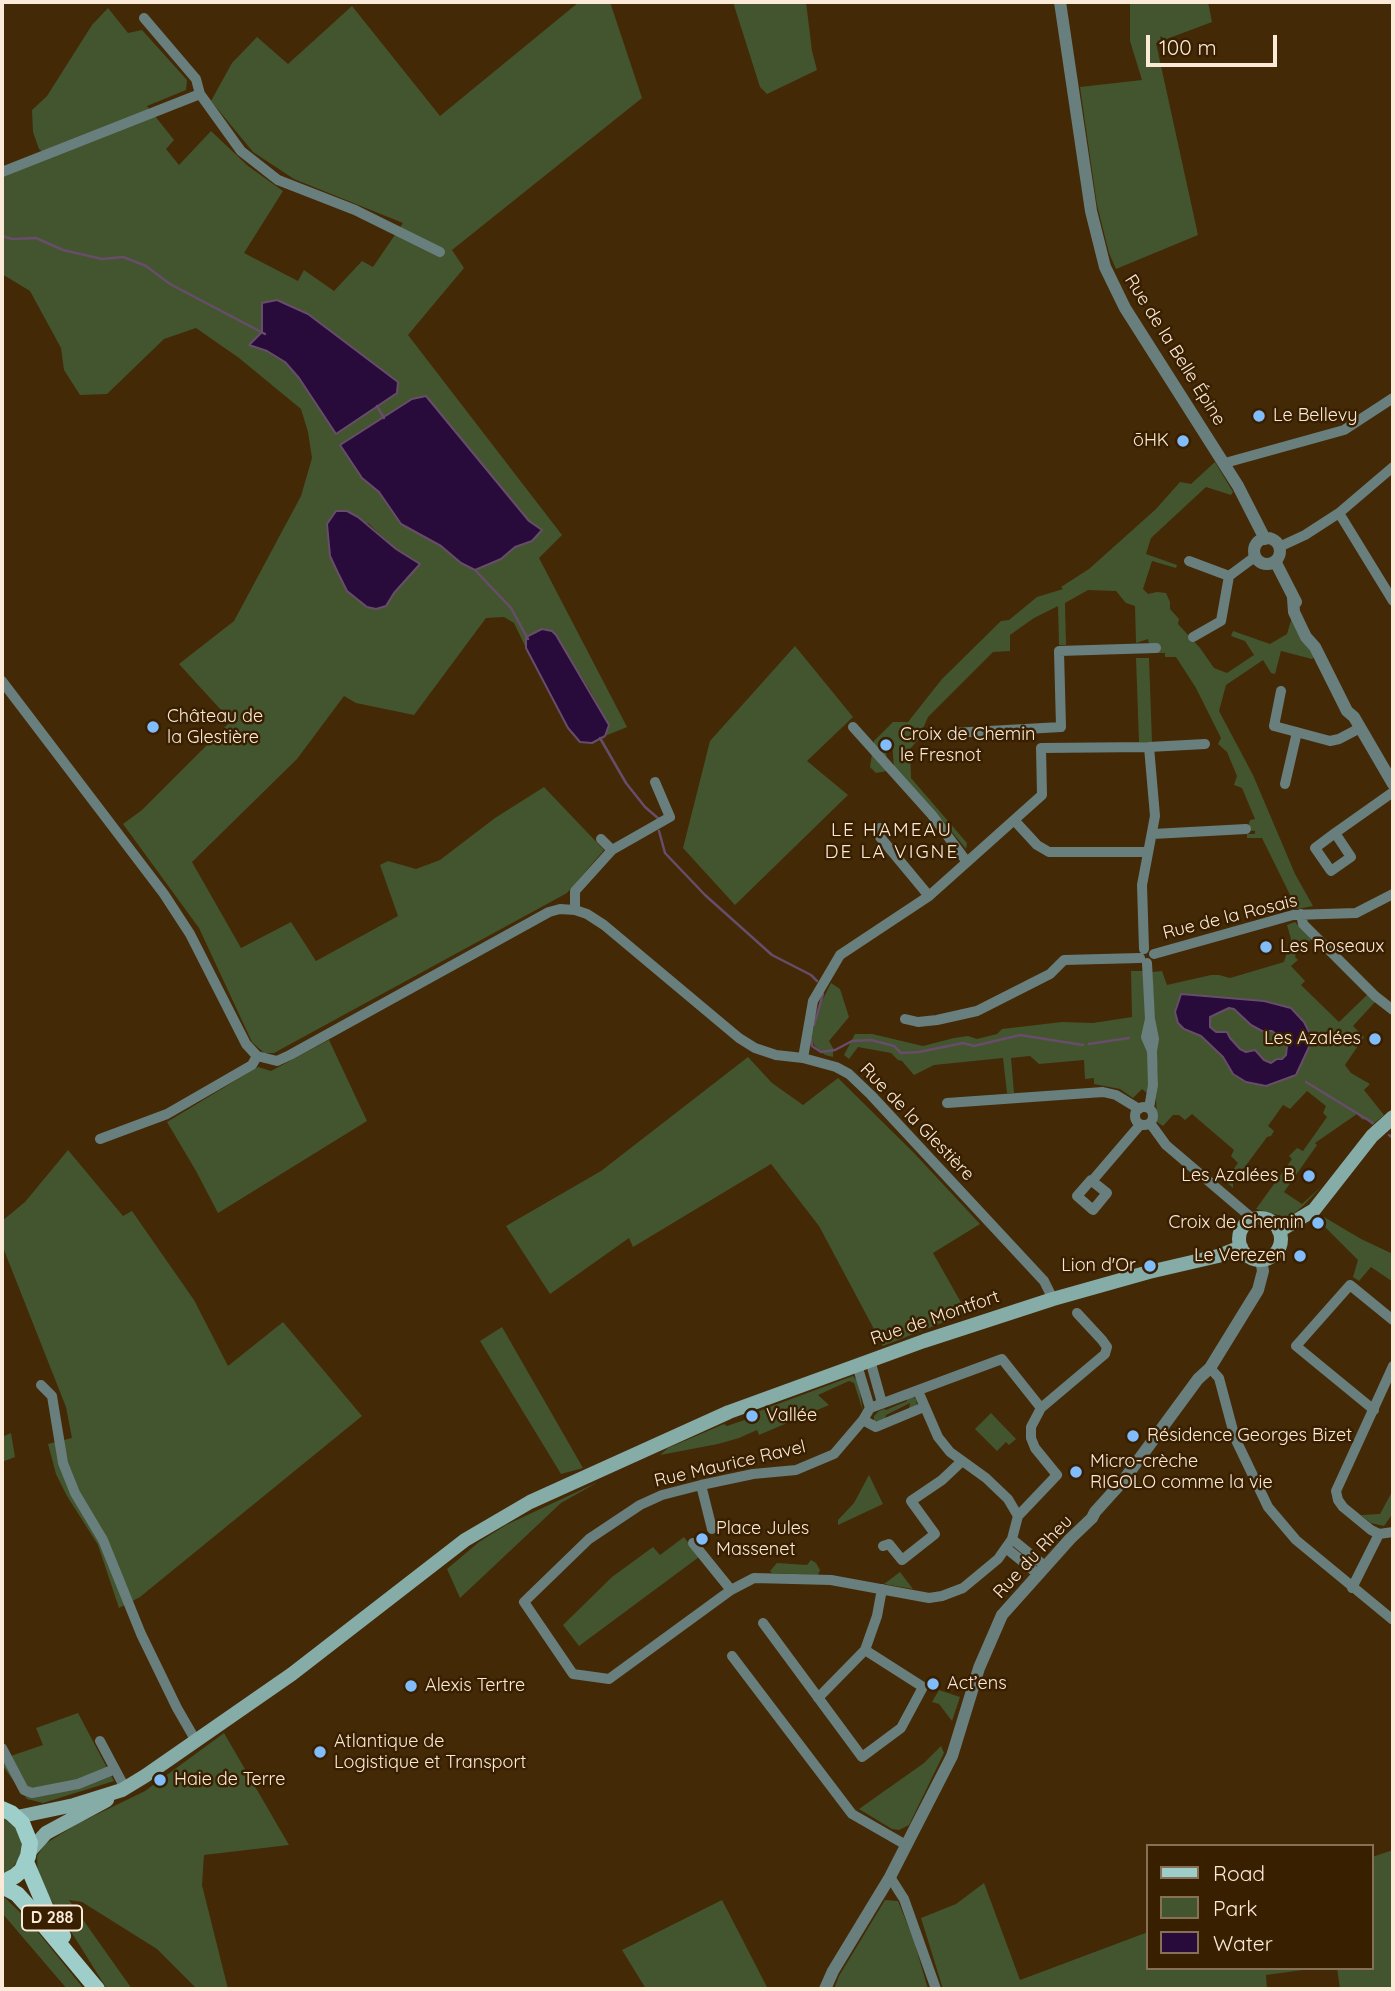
<!DOCTYPE html>
<html>
<head>
<meta charset="utf-8">
<style>
	body { margin:0 }
	#map { position:relative; width:1395px; height:1991px; overflow:hidden; background:#432906; font-family:Quicksand,sans-serif }
	canvas { display:block }
	.frame { position:absolute; inset:0; border:4px solid #fbead8; pointer-events:none }
	.legend { position:absolute; left:1146px; top:1844px; width:228px; height:126px; box-sizing:border-box; background:#381f00; border:2px solid #867056; margin:0; padding:9px 12px; list-style:none; font-size:21px; color:#fbead8 }
	.legend li { display:flex; align-items:center; gap:14px; height:35px }
	.legend b { width:35px; border:2px solid #867056 }
	.scale { position:absolute; left:1146px; top:35px; width:131px; height:32px; box-sizing:border-box; border:4px solid #fbead8; border-top:0; padding-left:9px; font-size:21px; line-height:24px; white-space:nowrap; color:#fbead8; -webkit-text-stroke:5px #381f00; paint-order:stroke }
</style>
</head>
<body>
<div id="map">
<canvas width="1395" height="1991"></canvas>
<div class="frame"></div>
<ul class="legend">
<li><b style="height:9px;background:#9dceca"></b>Road</li>
<li><b style="height:19px;background:#43552e"></b>Park</li>
<li><b style="height:19px;background:#280a3b"></b>Water</li>
</ul>
<div class="scale">100 m</div>
</div>
<script>
const ctx = document.querySelector('canvas').getContext('2d');
ctx.lineJoin = 'round';
function paint(path, color) {
  ctx.fillStyle = color;
  ctx.fill(path, 'evenodd');
}
function poly(rows) {
  const path = new Path2D();
  for (const r of rows) {
    if (r.length === 3) {
      path.moveTo(r[0] + r[2], r[1]);
      path.arc(r[0], r[1], r[2], 0, 2 * Math.PI);
      continue;
    }
    path.moveTo(r[0], r[1]);
    for (let i = 2; i < r.length; i += 2) path.lineTo(r[i], r[i + 1]);
  }
  return path;
}
function trace(path, color, width, dash) {
  ctx.strokeStyle = color;
  ctx.lineWidth = width;
  ctx.lineCap = dash ? 'butt' : 'round';
  ctx.setLineDash(dash || []);
  ctx.stroke(path);
}
function label(font, color, halo, rows, align = 'center') {
  ctx.font = font + ' Quicksand,sans-serif';
  ctx.lineWidth = 5;
  ctx.setLineDash([]);
  ctx.textBaseline = 'middle';
  ctx.strokeStyle = halo;
  ctx.fillStyle = color;
  for (const [text, x, y, turn = 0] of rows) {
    ctx.save();
    ctx.translate(x, y);
    ctx.rotate((+turn || 0) * Math.PI / 180);
    ctx.textAlign = isNaN(turn) ? turn : align;
    if (halo) ctx.strokeText(text, 0, 0);
    ctx.fillText(text, 0, 0);
    ctx.restore();
  }
}
paint(poly([
	[579,2,610,2,642,98,452,250,464,268,408,335,562,535,539,558,627,727,605,736,609,725,590,690,552,631,527,637,526,648,514,623,504,617,486,618,414,715,356,703,344,696,297,759,192,862,241,948,291,922,316,961,398,916,380,865,388,861,416,869,440,860,495,818,544,787,604,850,567,893,274,1053,264,1053,252,1042,199,928,123,824,142,810,231,721,179,664,234,621,301,496,312,458,308,432,301,409,239,358,196,328,164,339,107,394,80,395,64,370,61,348,30,291,2,274,2,176,49,157,39,149,33,132,32,110,47,96,92,25,108,8,128,33,142,30,187,80,186,90,147,106,174,140,166,149,179,165,211,131,248,166,283,191,244,253,298,281,304,270,334,291,362,261,373,267,403,223,294,179,253,152,211,101,232,63,257,37,288,64,352,6,440,116],
	[426,396,529,521,542,530,532,541,515,547,501,559,461,563,441,546,401,524,379,492],
	[368,523,396,549,419,564,394,593,386,606,367,607,359,601,347,590,330,556],
	[733,2,806,2,812,51,817,70,767,94,760,87],
	[1130,2,1208,2,1212,22,1156,43,1198,235,1116,269,1109,253,1097,205,1080,87,1142,80,1130,41],
	[1215,462,1233,492,1231,495,1206,487,1151,538,1146,554,1177,565,1176,568,1152,561,1143,589,1148,594,1157,592,1166,593,1170,602,1170,609,1179,619,1178,624,1200,648,1214,668,1227,673,1254,655,1245,641,1231,636,1233,631,1270,644,1287,634,1292,617,1316,655,1312,659,1281,651,1275,674,1271,673,1263,660,1226,685,1219,711,1253,775,1295,874,1313,906,1292,910,1295,905,1262,838,1247,838,1247,834,1255,834,1255,831,1247,830,1250,820,1255,819,1242,788,1234,785,1237,776,1227,752,1218,744,1221,738,1196,688,1176,657,1165,657,1165,653,1158,653,1158,647,1149,644,1148,639,1136,643,1135,606,1126,603,1116,591,1088,590,1065,603,1066,645,1059,645,1058,606,1034,618,1010,635,1010,651,993,652,928,717,918,740,910,749,911,778,967,843,966,849,942,820,894,770,892,739,886,747,887,771,876,773,870,767,874,741,893,722,908,722,942,679,1001,621,1009,620,1037,597,1063,589,1061,587,1089,569,1156,509,1180,482,1191,484],
	[795,646,853,717,807,761,848,795,735,905,683,848,710,741],
	[1136,658,1149,658,1152,742,1139,742],
	[1295,922,1311,939,1307,945,1298,949,1295,957,1298,960,1291,966,1305,981,1301,985,1339,1022,1367,995,1375,1002,1353,1026,1364,1037,1345,1065,1351,1073,1370,1084,1364,1090,1384,1115,1372,1125,1365,1118,1363,1120,1357,1114,1315,1143,1317,1145,1284,1192,1302,1204,1322,1186,1303,1206,1292,1215,1285,1217,1256,1209,1292,1159,1289,1156,1297,1148,1303,1151,1327,1117,1323,1113,1326,1106,1307,1091,1290,1109,1283,1105,1268,1126,1274,1131,1271,1136,1267,1137,1233,1183,1233,1188,1225,1181,1238,1163,1231,1156,1234,1150,1192,1114,1185,1120,1179,1115,1173,1115,1163,1126,1157,1122,1156,1097,1158,1080,1152,972,1162,971,1167,985,1211,975,1219,975,1230,978,1284,962,1291,939,1287,925],
	[1131,971,1144,971,1149,1059,1148,1094,1142,1089,1133,1098,1120,1089,1094,1084,1094,1078,1085,1079,1084,1060,1039,1064,1030,1056,1011,1058,1014,1093,1007,1093,1003,1058,934,1065,914,1075,902,1061,898,1060,891,1053,858,1047,849,1059,844,1055,855,1034,872,1034,923,1046,954,1038,968,1036,977,1039,997,1034,1002,1029,1062,1022,1093,1023,1132,1017],
	[831,983,840,989,849,1017,829,1041,833,1048,833,1057,825,1055,814,1045,811,1035,822,1001],
	[329,1040,367,1121,218,1213,196,1171,167,1122,258,1067,271,1071],
	[748,1057,772,1083,803,1105,838,1078,914,1153,980,1224,933,1253,967,1313,883,1346,819,1226,771,1164,633,1247,629,1238,550,1294,506,1226,601,1171],
	[68,1150,123,1216,132,1211,194,1300,228,1366,283,1322,362,1416,140,1597,119,1608,98,1545,67,1496,56,1474,48,1444,72,1438,66,1407,2,1245,2,1221,25,1202],
	[1324,1217,1361,1239,1393,1254,1393,1282,1371,1267,1359,1281,1353,1277,1358,1260,1319,1221],
	[502,1327,583,1468,561,1474,480,1341],
	[853,1376,858,1381,863,1411,854,1383,849,1381,818,1395,829,1405,759,1435,757,1430,739,1438,718,1444,660,1455,668,1448,724,1424,727,1426,753,1417,755,1413,767,1408],
	[912,1396,916,1399,917,1405,909,1409,910,1403,886,1415,885,1421,880,1423,874,1421,874,1416,879,1411,884,1409,886,1410,907,1401,906,1398],
	[991,1413,1016,1439,1009,1445,1006,1442,997,1451,975,1429],
	[11,1433,15,1457,2,1462,2,1437],
	[869,1475,883,1504,838,1525,838,1520,854,1503],
	[598,1482,561,1503,460,1598,447,1569,479,1542,506,1525],
	[1393,1490,1393,1513,1384,1526,1371,1523,1361,1515,1380,1514],
	[684,1537,699,1557,579,1646,563,1625,612,1577,653,1547,660,1555],
	[811,1560,816,1563,820,1570,818,1575,772,1573,770,1571,777,1563,807,1565],
	[900,1572,913,1589,884,1584],
	[939,1690,960,1697,952,1721,939,1704,932,1702],
	[78,1713,114,1781,43,1803,27,1799,2,1765,2,1759,43,1745,36,1728],
	[224,1733,289,1845,204,1855,202,1885,228,1989,197,1989,157,1949,82,1902,69,1900,132,1989,107,1989,38,1879,37,1856,45,1844,77,1824,145,1791],
	[941,1746,944,1753,909,1825,899,1830,892,1829,859,1809,924,1763],
	[2,1817,16,1828,21,1838,21,1848,19,1859,12,1868,2,1874],
	[1393,1850,1393,1989,1340,1989,1337,1968,1372,1968,1372,1857],
	[984,1883,1020,1980,1148,1932,1148,1968,1318,1968,1266,1975,1267,1989,943,1989,921,1918,956,1904],
	[2,1895,29,1921,84,1989,67,1989,2,1913],
	[722,1900,768,1989,646,1989,622,1950],
	[885,1900,898,1901,914,1941,928,1989,834,1989,839,1976]
]), '#43552e');
const water = poly([
	[277,300,308,314,398,382,397,393,336,434,299,378,285,362,267,351,249,345,262,332,262,303,277,300],
	[426,396,529,521,542,530,532,541,515,547,501,559,475,570,461,563,441,546,401,524,379,492,362,478,340,445,412,399,426,396],
	[336,511,347,511,358,517,396,549,420,564,394,593,386,606,376,609,367,607,347,591,338,573,330,556,327,524,336,511],
	[542,629,552,631,556,635,609,725,605,736,592,743,580,742,568,728,526,648,526,637,542,629],
	[1181,994,1264,1001,1291,1008,1304,1022,1309,1032,1309,1047,1296,1075,1266,1086,1246,1082,1233,1074,1223,1057,1201,1036,1184,1029,1178,1023,1175,1012,1181,994],
	[1229,1008,1234,1009,1251,1025,1262,1031,1272,1031,1280,1037,1287,1046,1286,1055,1282,1059,1277,1059,1271,1063,1264,1060,1255,1050,1246,1052,1240,1049,1230,1038,1227,1032,1216,1032,1210,1027,1210,1017,1229,1008]
]);
paint(water, '#280a3b');
trace(water, '#674d6a', 2);
trace(poly([
	[2,236,12,239,36,238,63,250,102,259,123,257,146,266,170,284,265,334],
	[377,406,384,418],
	[475,570,511,608,528,639],
	[600,738,626,783,645,807,659,819],
	[659,831,665,853,705,895,772,955,811,975,817,981],
	[814,1025,823,994],
	[811,1038,812,1046,821,1052,835,1050,852,1041,871,1040,894,1046,901,1053,919,1052,963,1043,974,1046,1020,1035,1083,1045],
	[1089,1044,1129,1038],
	[1306,1082,1373,1123],
	[1389,1135,1393,1138]
]), '#674d6a', 2.5);
trace(poly([
	[144,18,196,79,200,94],
	[2,172,200,94,241,151,278,180,355,210,440,252],
	[1225,463,1344,430,1393,398],
	[1339,513,1393,601],
	[1279,547,1305,535,1339,513,1393,467],
	[1189,561,1229,576],
	[1193,637,1221,621,1229,576,1256,556],
	[2,681,164,894,190,934,246,1044,257,1056,277,1061,290,1055,549,912,560,909,575,910,587,914,604,925,739,1038,755,1048,776,1055,803,1058,836,1067,849,1074,871,1095,1044,1281,1053,1299],
	[1281,691,1274,726,1330,741,1339,739,1360,728],
	[853,727,932,815,967,862],
	[953,733,1061,727,1059,651,1156,648],
	[1285,784,1297,732],
	[1014,820,1037,845,1049,852,1147,852],
	[880,828,880,837,929,896],
	[1335,833,1351,857,1331,871,1315,848,1335,833,1393,792],
	[1153,834,1246,829],
	[601,839,612,850],
	[575,910,575,891,612,850,670,817,655,782],
	[1301,914,1303,924,1375,996,1393,1010],
	[1144,949,1142,885,1155,816,1149,747],
	[1154,954,1293,915,1356,913,1393,894],
	[1147,963,1150,1019,1154,1039,1152,1051,1153,1085,1149,1108],
	[905,1019,918,1022,937,1020,977,1011,1050,974,1064,960,1140,958],
	[1150,1019,1146,1037,1152,1051],
	[803,1058,813,1001,840,955,929,896,1042,795,1041,748,1149,747,1205,744],
	[947,1103,1103,1092,1116,1095,1139,1109],
	[1144,1116,9],
	[1150,1123,1166,1145,1253,1219],
	[100,1139,167,1114,252,1065,257,1056],
	[1092,1181,1107,1193,1093,1210,1077,1196,1091,1180,1092,1181,1140,1125],
	[870,1360,882,1403],
	[857,1365,870,1408,863,1420,834,1454,796,1470,753,1474,701,1485,662,1495,640,1505,589,1539,524,1602,573,1674,609,1679,731,1590,754,1578,831,1580,929,1598,942,1596,963,1588,998,1559,1012,1539,1018,1516,1057,1475,1035,1448,1031,1438,1031,1427,1041,1408,1002,1359,870,1408],
	[1210,1368,1219,1378,1235,1438,1268,1507,1296,1540,1393,1620],
	[41,1385,52,1396,63,1463,75,1493,103,1540,141,1634,177,1708,196,1741],
	[918,1391,938,1437,950,1452,986,1478,1008,1499,1018,1516],
	[1041,1408,1105,1354,1107,1347,1102,1340,1077,1313],
	[1374,1410,1296,1346,1350,1285,1393,1320],
	[863,1420,876,1427,924,1407],
	[701,1485,712,1529],
	[1379,1534,1393,1532],
	[1012,1539,1045,1566],
	[693,1543,731,1590],
	[883,1546,889,1544,902,1560,935,1534,911,1501,942,1480,961,1462],
	[1006,1548,1038,1574],
	[1352,1588,1379,1534,1371,1530,1343,1507,1338,1500,1336,1491,1393,1366],
	[763,1623,862,1757,901,1728,923,1687,865,1650],
	[732,1656,852,1814,906,1845],
	[818,1698,865,1650,877,1616,882,1589],
	[100,1741,125,1788],
	[2,1748,24,1790,32,1793,78,1784,115,1769],
	[890,1877,904,1899,936,1989]
]), '#687f7d', 10);
trace(poly([
	[1060,2,1091,211,1105,267,1125,308,1238,486,1265,539],
	[1267,551,13],
	[1275,561,1296,602],
	[1293,598,1294,612,1306,637,1315,647,1347,711,1354,717,1393,784],
	[825,1989,833,1971,890,1877,952,1756,979,1668,1002,1615,1070,1539,1092,1518,1095,1512,1123,1481,1198,1379,1210,1368,1258,1290,1263,1271,1261,1260]
]), '#687f7d', 12);
trace(poly([
	[1260,1239,21],
	[1279,1231,1314,1210,1372,1136,1393,1117],
	[17,1817,74,1805,122,1790,145,1776,292,1674,465,1540,530,1502,729,1412,924,1341,1053,1299,1149,1272,1218,1256,1241,1247],
	[30,1851,46,1833,107,1800]
]), '#86aca8', 14);
trace(poly([
	[2,1809,11,1813,22,1823,30,1843,28,1856,22,1870,15,1876,2,1883],
	[26,1862,46,1909,63,1936],
	[2,1886,17,1894,27,1905,97,1989]
]), '#9dceca', 16);
for (const [x, y, r, color] of [
	[1259,416,7,"#80bdfa"],
	[1183,441,7,"#80bdfa"],
	[153,727,7,"#80bdfa"],
	[886,745,7,"#80bdfa"],
	[1266,947,7,"#80bdfa"],
	[1375,1039,7,"#80bdfa"],
	[1309,1176,7,"#80bdfa"],
	[1318,1223,7,"#80bdfa"],
	[1300,1256,7,"#80bdfa"],
	[1150,1266,7,"#80bdfa"],
	[752,1416,7,"#80bdfa"],
	[1133,1436,7,"#80bdfa"],
	[1076,1472,7,"#80bdfa"],
	[702,1539,7,"#80bdfa"],
	[933,1684,7,"#80bdfa"],
	[411,1686,7,"#80bdfa"],
	[320,1752,7,"#80bdfa"],
	[160,1780,7,"#80bdfa"]
]) {
  const dot = new Path2D();
  dot.arc(x, y, r, 0, 2 * Math.PI);
  ctx.fillStyle = color;
  ctx.fill(dot);
  trace(dot, '#381f00', 2.5);
}
for (const [x, y, w] of [
	[52,1918,60]
]) {
  const box = new Path2D();
  box.roundRect(x - w / 2, y - 12.5, w, 25, 5);
  ctx.fillStyle = '#381f00';
  ctx.fill(box);
  trace(box, '#fbead8', 2);
}
label('bold 16px', '#fbead8', null, [
	["D 288",52,1918]
]);
label('18px', '#fbead8', '#381f00', [
	["Rue de la Belle Épine",1175,350,58],
	["Rue de la Rosais",1230,917,-14],
	["Rue de la Glestière",917,1122,46],
	["Rue de Montfort",935,1318,-19],
	["Rue Maurice Ravel",730,1464,-13],
	["Rue du Rheu",1033,1557,-47]
]);
label('18px', '#fbead8', '#381f00', [
	["Le Bellevy",1273,416],
	["ōHK",1169,441,"right"],
	["Château de",167,717],
	["la Glestière",167,738],
	["Croix de Chemin",900,735],
	["le Fresnot",900,756],
	["Les Roseaux",1280,947],
	["Les Azalées",1361,1039,"right"],
	["Les Azalées B",1295,1176,"right"],
	["Croix de Chemin",1304,1223,"right"],
	["Le Verezen",1286,1256,"right"],
	["Lion d'Or",1136,1266,"right"],
	["Vallée",766,1416],
	["Résidence Georges Bizet",1147,1436],
	["Micro-crèche",1090,1462],
	["RIGOLO comme la vie",1090,1483],
	["Place Jules",716,1529],
	["Massenet",716,1550],
	["Act’ens",947,1684],
	["Alexis Tertre",425,1686],
	["Atlantique de",334,1742],
	["Logistique et Transport",334,1763],
	["Haie de Terre",174,1780]
], 'left');
ctx.letterSpacing = '2px';
label('19px', '#fbead8', '#381f00', [
	["LE HAMEAU",892,830],
	["DE LA VIGNE",892,852]
]);
ctx.letterSpacing = '0px';
</script>
</body>
</html>
